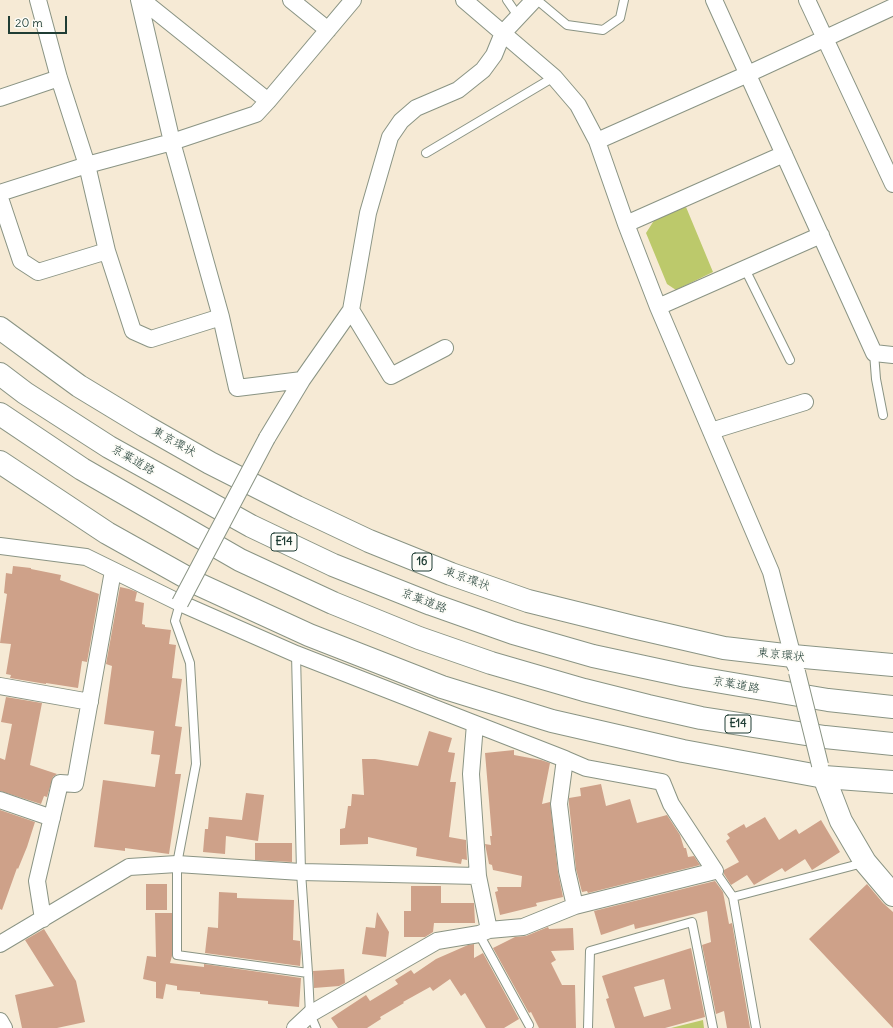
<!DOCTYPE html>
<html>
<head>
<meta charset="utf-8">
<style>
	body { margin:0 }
	#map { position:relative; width:893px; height:1028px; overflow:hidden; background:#f6ead5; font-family:Delius,sans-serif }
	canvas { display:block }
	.scale { position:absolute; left:8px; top:16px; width:59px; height:18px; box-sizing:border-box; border:2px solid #1f3d34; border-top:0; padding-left:5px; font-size:12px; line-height:14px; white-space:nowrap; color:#1f3d34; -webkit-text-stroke:3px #fdfcf7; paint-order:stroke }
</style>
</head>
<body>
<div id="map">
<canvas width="893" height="1028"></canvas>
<div class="scale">20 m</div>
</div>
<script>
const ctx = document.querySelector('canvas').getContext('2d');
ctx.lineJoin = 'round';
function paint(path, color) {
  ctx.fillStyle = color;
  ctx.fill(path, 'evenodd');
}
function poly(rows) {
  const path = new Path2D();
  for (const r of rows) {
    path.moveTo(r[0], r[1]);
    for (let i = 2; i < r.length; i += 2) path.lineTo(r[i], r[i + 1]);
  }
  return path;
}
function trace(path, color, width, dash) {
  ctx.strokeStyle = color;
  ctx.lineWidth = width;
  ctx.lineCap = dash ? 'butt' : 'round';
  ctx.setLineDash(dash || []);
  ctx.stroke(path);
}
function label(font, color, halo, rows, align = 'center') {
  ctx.font = font + ' Delius,"Klee One",sans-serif';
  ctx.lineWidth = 3.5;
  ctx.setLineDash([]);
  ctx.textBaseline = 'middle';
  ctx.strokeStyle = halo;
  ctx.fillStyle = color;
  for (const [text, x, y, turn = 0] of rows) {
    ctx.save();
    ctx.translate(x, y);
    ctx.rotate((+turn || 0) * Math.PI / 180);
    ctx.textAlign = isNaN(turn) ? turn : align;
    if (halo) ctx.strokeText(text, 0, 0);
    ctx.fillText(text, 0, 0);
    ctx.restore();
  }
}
paint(poly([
	[686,207,713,272,676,290,667,284,646,233,655,219],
	[703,1020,704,1028,671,1028]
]), '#bcc96b');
paint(poly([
	[13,566,31,568,31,569,61,575,60,580,99,594,87,662,82,661,78,688,46,683,46,684,10,678,11,675,6,674,11,644,0,643,7,594,4,593,6,573,12,574],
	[120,587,129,589,137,592,135,601,144,603,142,624,145,625,145,627,171,630,169,644,176,645,172,678,182,679,175,726,182,727,175,774,181,774,169,854,125,848,125,851,94,847,103,780,155,787,160,755,151,754,154,731,104,724,112,666,106,664],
	[6,697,42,703,30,765,57,774,53,777,47,797,44,796,41,804,0,791,0,758,5,760,12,724,1,722],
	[429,731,452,738,448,752,455,753,450,782,456,782,449,837,466,840,467,860,462,859,461,864,416,856,417,848,368,837,368,844,340,845,340,829,345,828,348,806,351,806,352,794,364,795,362,759,375,759,418,766],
	[514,750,514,755,541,760,550,763,542,804,550,802,558,872,563,897,536,903,537,906,500,915,495,892,498,891,497,887,521,887,522,876,493,870,492,865,489,864,485,844,491,845,490,836,492,836,485,753],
	[601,784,606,806,630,799,637,823,667,815,680,835,684,848,686,848,688,857,694,856,700,865,588,893,587,891,582,892,576,869,569,804,569,798,581,796,580,788],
	[246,793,264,795,258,841,226,836,225,854,203,852,205,829,208,829,209,817,242,820],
	[0,810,35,822,27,847,18,869,17,868,2,910,0,909],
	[765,817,779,840,796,829,799,834,821,820,840,852,812,870,805,859,785,872,782,868,754,885,747,875,731,885,724,874,724,870,739,862,726,841,730,838,727,834,744,824,746,828],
	[255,843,292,843,292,862,255,860],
	[715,881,723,892,729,924,732,923,750,1028,727,1028,724,1011,716,1014,702,945,711,942,707,911,635,929,634,924,601,935,594,911],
	[146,884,167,884,167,910,146,910],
	[867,884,883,903,893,912,893,1028,809,939],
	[411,886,441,886,441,903,474,903,475,923,434,923,433,932,425,937,404,937,404,911,411,911],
	[219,892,237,893,237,898,294,900,293,940,300,941,301,953,300,966,205,953,208,927,218,928],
	[377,912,389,932,386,957,362,954,366,927,375,928],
	[155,913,172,913,172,956,170,963,204,967,204,964,301,978,299,1007,268,1004,268,1001,200,994,200,992,177,990,177,986,166,984,163,999,156,998,156,982,143,979,147,956,156,957],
	[548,927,549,929,573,928,574,950,551,951,556,960,551,963,562,985,575,985,576,1028,539,1028,531,1012,529,1013,493,948,515,937,526,936],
	[44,929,76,981,85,1022,57,1028,22,1028,15,995,54,986,25,940],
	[474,944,474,958,483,953,519,1019,504,1028,486,1028,465,993,461,996,450,979,433,991,430,987,403,1002,404,1003,380,1017,381,1019,367,1028,338,1028,331,1018,366,995,370,1001,398,984,395,980,411,970,414,974,436,959,468,945],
	[691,948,705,1017,665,1028,615,1028,606,999,609,998,602,976],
	[664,979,671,1009,644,1017,634,987],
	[344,969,345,983,339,986,314,988,313,971]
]), '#cea189');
const lane = poly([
	[507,0,518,16],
	[537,0,567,25,603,30,620,18,624,0],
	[426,153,554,77],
	[745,269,790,360],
	[874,353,876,379,883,415],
	[180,603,175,621,190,663,196,764,177,864,177,955,308,973],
	[296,654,301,872,308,973,310,1014,316,1028],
	[715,871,733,897,756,1028],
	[733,897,863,863],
	[479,934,529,1025],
	[588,1028,590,951,692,922,713,1028]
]);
const street = poly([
	[38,0,59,78,87,165,107,251,133,331,151,339,221,317],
	[139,0,172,142,221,317,237,388,302,380],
	[142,0,268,101],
	[291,0,328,30],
	[464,0,554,77,578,105,597,141,626,224,658,307,771,572,795,665],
	[714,0,874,353,893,355],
	[807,0,893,184],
	[0,98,59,78],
	[597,141,748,74,893,7],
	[0,193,87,165,172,142,256,114,268,101,353,0],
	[0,198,21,261,38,272,107,251],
	[626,224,784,154],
	[658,307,821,235],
	[351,310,391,376,445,348],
	[711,431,805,402],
	[267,438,302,380,351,310,368,213,390,137,401,121,416,108,458,90,483,70,494,55,503,33,534,0],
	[0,546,86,557,180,603,296,654,565,759,586,768,662,782,671,804,715,871,575,906,523,927,489,930,479,934,437,941,310,1014,295,1028],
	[0,686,90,702],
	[475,724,471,774,478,876],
	[565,759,559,804,567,871,575,906],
	[0,800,52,818],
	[43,919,37,881,60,783,75,784,113,571],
	[0,944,129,867,177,864,301,872,478,876,489,930],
	[0,1021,4,1028]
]);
const secondary = poly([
	[824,777,841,821,865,862,893,895]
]);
const highway = poly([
	[0,328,79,386,145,426,210,463,297,507,369,541,451,574,528,601,633,627,724,648,793,656,893,665],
	[0,374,25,393,109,447,251,526,333,565,431,604,513,633,593,656,686,676,828,700,893,707],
	[0,414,82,469,240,560,333,603,419,638,491,663,584,690,648,706,701,718,753,726,825,737,893,744],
	[0,462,107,533,200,585,309,635,442,687,552,721,683,751,824,777,893,782]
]);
trace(lane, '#8a9484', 10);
trace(street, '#8a9484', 18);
trace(secondary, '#8a9484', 24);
trace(highway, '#8a9484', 24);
trace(lane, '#fff', 8);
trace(street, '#fff', 16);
trace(secondary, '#fff', 22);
trace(highway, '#fff', 22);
const streetBridge = poly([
	[180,603,267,438],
	[797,672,820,765]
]);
trace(streetBridge, '#8a9484', 18, []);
trace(streetBridge, '#fff', 16);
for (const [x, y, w] of [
	[284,542,26],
	[422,562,20],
	[738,724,26]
]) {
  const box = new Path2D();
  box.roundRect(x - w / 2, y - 9, w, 18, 3);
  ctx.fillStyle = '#fdfcf7';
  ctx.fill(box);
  trace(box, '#1f3d34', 1);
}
label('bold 11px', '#1f3d34', null, [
	["E14",284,542],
	["16",422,562],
	["E14",738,724]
]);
label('12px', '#1f3d34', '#fdfcf7', [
	["東京環状",174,442,29],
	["京葉道路",133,460,30],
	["東京環状",467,579,20],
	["京葉道路",424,601,21],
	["東京環状",781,655,6],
	["京葉道路",736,685,10]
]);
</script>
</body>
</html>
